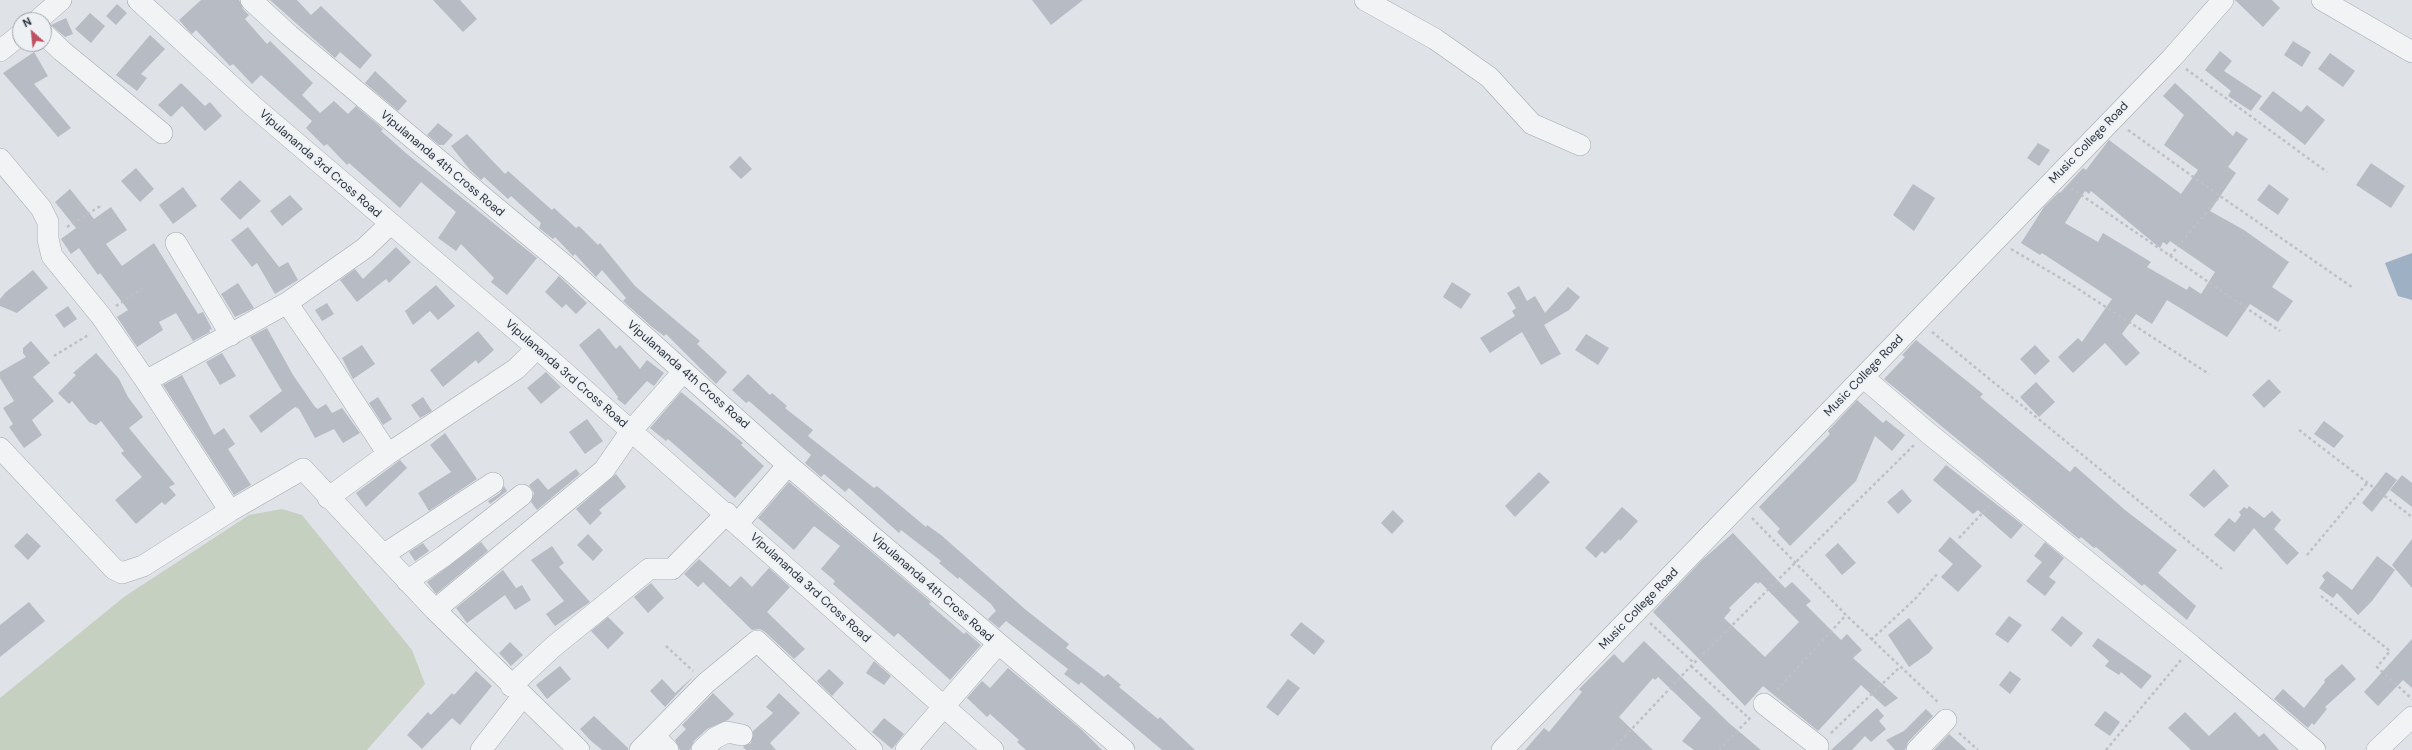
<!DOCTYPE html>
<html>
<head>
<meta charset="utf-8">
<style>
	body { margin:0 }
	#map { position:relative; width:2412px; height:750px; overflow:hidden; background:#dfe2e7; font-family:"DM Sans",sans-serif }
	canvas { display:block }
	.north { position:absolute; left:12px; top:12px; width:40px; height:40px; box-sizing:border-box; background:#eef1f4; border:1px solid #a0a4aa; border-radius:50%; rotate:333deg; font-size:11px; font-weight:700; line-height:16px; text-align:center; color:#2a303c }
	.north::after { content:''; display:block; margin:auto; width:14px; height:18px; background:#be5162; clip-path:polygon(50% 0,100% 100%,50% 72%,0 100%) }
</style>
</head>
<body>
<div id="map">
<canvas width="2412" height="750"></canvas>
<div class="north">N</div>
</div>
<script>
const ctx = document.querySelector('canvas').getContext('2d');
ctx.lineJoin = 'round';
function paint(path, color) {
  ctx.fillStyle = color;
  ctx.fill(path, 'evenodd');
}
function poly(rows) {
  const path = new Path2D();
  for (const r of rows) {
    path.moveTo(r[0], r[1]);
    for (let i = 2; i < r.length; i += 2) path.lineTo(r[i], r[i + 1]);
  }
  return path;
}
function trace(path, color, width, dash) {
  ctx.strokeStyle = color;
  ctx.lineWidth = width;
  ctx.lineCap = dash ? 'butt' : 'round';
  ctx.setLineDash(dash || []);
  ctx.stroke(path);
}
function label(font, color, halo, rows, align = 'center') {
  ctx.font = font + ' "DM Sans",sans-serif';
  ctx.lineWidth = 4;
  ctx.setLineDash([]);
  ctx.textBaseline = 'middle';
  ctx.strokeStyle = halo;
  ctx.fillStyle = color;
  for (const [text, x, y, turn = 0] of rows) {
    ctx.save();
    ctx.translate(x, y);
    ctx.rotate((+turn || 0) * Math.PI / 180);
    ctx.textAlign = isNaN(turn) ? turn : align;
    if (halo) ctx.strokeText(text, 0, 0);
    ctx.fillText(text, 0, 0);
    ctx.restore();
  }
}
paint(poly([
	[282,509,302,515,412,650,425,684,367,750,0,750,0,698,124,597,249,515]
]), '#c5d0c1');
paint(poly([
	[2412,253,2412,300,2398,296,2385,263]
]), '#9eb0c3');
paint(poly([
	[201,0,239,0,243,9,249,15,245,19,267,44,270,41,313,83,302,95,320,113,334,101,348,114,356,106,383,129,381,131,407,154,537,258,507,295,491,282,494,278,461,244,456,251,438,238,456,212,421,182,400,208,349,163,347,165,327,144,324,146,306,128,312,121,261,75,252,84,233,64,230,66,196,30,192,34,187,29,179,20],
	[270,0,297,0,311,15,321,6,372,55,360,69,340,52,335,58],
	[433,0,460,0,477,19,463,32],
	[1032,0,1083,0,1051,25],
	[2235,0,2272,0,2280,8,2263,27],
	[117,4,127,13,116,25,106,16],
	[90,13,105,26,91,43,75,29],
	[66,18,73,34,65,37,51,25],
	[150,35,165,49,141,74,147,78,137,91,116,75],
	[2293,41,2311,52,2302,67,2284,55],
	[2220,51,2232,61,2224,71,2262,96,2251,111,2228,96,2231,91,2205,70],
	[34,52,48,76,34,84,71,128,58,137,3,73],
	[2330,53,2355,71,2343,87,2318,69],
	[375,71,407,101,398,111,365,83],
	[181,83,205,106,210,102,222,116,205,131,182,106,171,117,158,105],
	[2175,83,2233,136,2236,131,2248,139,2228,167,2236,173,2210,211,2244,230,2289,262,2272,287,2293,301,2278,322,2250,304,2227,337,2167,300,2152,324,2136,314,2122,334,2140,353,2126,366,2105,343,2073,373,2058,357,2078,338,2082,342,2112,299,2042,253,2040,255,2021,243,2044,207,2059,192,2060,193,2083,168,2086,170,2109,140,2181,194,2198,170,2164,145,2184,115,2163,96],
	[2085,191,2089,194,2091,191,2160,248,2163,242,2167,245,2170,241,2215,272,2201,294,2189,286,2187,290,2147,267,2151,262,2103,233,2098,242,2065,223],
	[2273,91,2301,112,2307,105,2325,120,2305,145,2259,109],
	[438,123,453,135,444,145,439,145,427,135],
	[467,134,505,174,508,171,552,210,554,208,576,228,579,226,598,245,600,243,635,286,700,341,697,344,727,372,716,384,666,334,664,336,652,327,623,301,626,298,602,270,596,277,575,254,573,256,555,237,553,239,539,228,541,223,511,196,508,199,484,177,481,180,470,170,451,146],
	[2038,143,2050,150,2039,166,2027,158],
	[740,156,752,169,741,179,729,167],
	[2371,163,2405,186,2391,208,2356,185],
	[136,168,154,189,140,202,121,181],
	[240,180,261,201,240,220,220,199],
	[1913,184,1935,198,1914,231,1893,215],
	[2269,184,2289,199,2278,215,2257,200],
	[183,187,197,206,173,224,159,205],
	[70,189,94,219,111,207,127,230,106,244,122,266,154,243,198,314,203,312,212,329,209,330,210,332,193,341,176,313,159,322,163,330,137,347,117,317,128,310,100,273,98,275,79,248,71,254,61,239,76,228,55,202],
	[290,195,303,209,282,226,270,211],
	[248,227,279,267,288,262,298,280,275,294,257,263,252,267,231,240],
	[396,247,411,262,389,283,386,279,357,302,340,280,355,269,363,279],
	[33,270,48,288,17,313,0,306,0,299,6,292],
	[559,276,587,303,576,314,566,304,562,308,545,292],
	[1452,282,1471,294,1461,309,1443,297],
	[238,283,254,308,235,317,221,294],
	[436,285,455,306,438,320,430,311,413,325,405,311],
	[1519,286,1527,301,1535,296,1545,313,1568,287,1580,297,1569,310,1544,325,1561,354,1541,365,1522,332,1490,353,1480,338,1515,316,1512,311,1516,308,1507,293],
	[327,303,334,314,322,321,315,310],
	[68,306,77,319,64,328,55,315],
	[267,328,293,375,315,407,318,409,326,404,332,413,342,408,360,433,343,443,334,429,315,438,299,409,295,407,261,433,249,416,282,391,250,337],
	[599,328,616,349,620,345,640,369,647,360,664,373,654,386,647,381,625,405,617,399,618,397,579,345],
	[478,331,494,350,478,364,476,360,443,387,430,370],
	[1586,334,1609,348,1598,365,1575,350],
	[1916,340,1983,394,1980,397,2070,472,2075,466,2125,510,2177,550,2158,573,2196,606,2187,620,2144,584,2142,586,2096,547,2094,548,2081,537,2079,539,1884,379,1905,357,1902,355],
	[31,341,50,363,33,377,54,401,32,420,42,435,24,448,9,427,13,424,3,408,14,401,0,378,0,372,26,357,23,353,23,348],
	[362,345,375,364,353,379,342,358],
	[2035,345,2050,361,2035,375,2020,359],
	[96,353,119,379,128,397,143,417,129,428,175,484,169,487,176,495,165,505,162,502,136,524,115,500,142,477,121,453,124,451,101,421,96,425,89,422,72,401,69,404,58,393,76,375,73,373],
	[222,353,236,376,220,385,206,362],
	[546,372,561,387,541,404,527,388],
	[748,374,770,395,772,393,787,406,785,408,813,430,808,436,874,488,877,486,926,527,927,525,941,535,1026,610,1069,644,1066,648,1104,677,1108,674,1121,685,1119,687,1158,719,1160,717,1195,750,1162,750,1081,682,1079,685,1064,674,1068,669,1006,621,999,628,988,619,996,611,991,604,959,577,958,579,939,563,941,561,901,530,899,533,849,488,845,492,824,474,821,477,805,463,811,455,749,401,746,403,732,390],
	[182,375,214,435,224,428,235,444,228,449,251,485,234,495,163,385],
	[2269,379,2281,392,2264,408,2252,395],
	[2036,382,2055,402,2039,417,2020,397],
	[681,392,743,443,741,445,764,466,735,498,668,439,666,441,650,428],
	[378,397,392,419,383,425,369,403],
	[423,397,432,411,420,418,411,405],
	[1857,400,1883,423,1886,420,1905,435,1892,451,1875,436,1856,481,1790,546,1777,532,1780,529,1759,507,1830,434,1828,431],
	[587,419,603,441,585,454,569,432],
	[2324,421,2344,436,2334,448,2314,434],
	[445,433,477,479,429,511,418,493,451,472,430,445],
	[400,460,407,468,366,507,356,493],
	[1946,465,2023,525,2011,539,1978,510,1973,514,1933,480],
	[576,469,580,474,537,510,531,502,534,493,529,485,538,478,548,490],
	[2214,469,2229,486,2204,508,2189,495],
	[1539,472,1550,482,1515,517,1505,506],
	[2386,472,2397,480,2372,512,2362,503],
	[616,474,626,487,599,510,602,513,590,525,576,509],
	[2402,475,2412,483,2412,507,2390,490],
	[789,482,931,602,929,604,964,634,966,632,981,645,950,680,898,633,894,637,833,584,835,581,821,569,840,546,814,526,794,550,758,518],
	[504,486,507,491,490,504,488,501,500,493],
	[1902,489,1912,501,1898,514,1887,502],
	[2249,506,2264,518,2272,511,2281,520,2274,529,2299,553,2287,565,2254,528,2234,552,2214,535,2229,518,2235,523,2241,515,2239,512,2244,507,2247,509],
	[1622,507,1638,521,1620,541,1619,539,1605,554,1602,551,1596,558,1585,548],
	[1393,510,1404,521,1392,534,1381,523],
	[27,533,41,546,28,560,14,546],
	[1733,533,1785,588,1792,582,1811,601,1806,605,1841,640,1847,634,1862,650,1853,658,1898,698,1885,707,1861,685,1818,731,1763,686,1745,706,1653,612,1702,560],
	[1756,582,1758,584,1760,582,1799,622,1765,657,1724,618,1731,610,1729,608],
	[588,534,603,550,593,561,577,545],
	[1950,537,1982,566,1958,592,1941,577,1953,564,1938,551],
	[2412,539,2412,588,2392,565],
	[481,542,488,551,436,594,427,582],
	[2045,542,2064,558,2049,577,2056,582,2045,596,2026,581,2042,562,2034,556],
	[423,543,429,551,415,561,409,552],
	[1838,543,1856,563,1842,575,1825,555],
	[552,546,564,563,559,567,590,602,555,626,546,614,564,601,531,560],
	[2377,556,2395,570,2372,601,2358,615,2337,593,2333,598,2319,588,2325,580,2322,576,2327,571,2352,590],
	[699,559,730,587,741,576,752,587,769,568,790,587,767,612,805,649,794,659,765,632,760,629,752,630,703,582,698,587,684,574],
	[503,570,516,588,509,592,522,585,531,600,515,610,505,595,467,623,456,608],
	[651,583,664,598,648,613,634,597],
	[29,602,45,621,0,657,0,625],
	[2009,616,2022,625,2008,643,1995,634],
	[2062,616,2083,633,2071,647,2051,630],
	[608,617,624,633,608,649,591,631],
	[1909,618,1933,648,1929,653,1909,667,1888,635],
	[1301,622,1325,641,1314,655,1290,635],
	[2098,638,2152,676,2141,689,2121,672,2119,675,2105,666,2109,661,2092,646],
	[2412,639,2412,688,2403,680,2378,706,2364,692],
	[1644,641,1729,723,1761,750,1694,750,1682,741,1701,718,1658,677,1655,680,1653,678,1619,717,1653,750,1525,750,1544,728,1549,732,1582,692,1579,689,1614,654,1623,663],
	[510,642,523,655,511,666,499,653],
	[874,661,891,676,884,685,866,673],
	[2342,664,2356,679,2325,707,2327,709,2314,725,2312,723,2308,728,2274,699,2283,689,2304,708,2325,682,2324,680],
	[560,666,571,679,547,699,536,685],
	[1008,668,1082,730,1102,750,1026,750,1017,742,1019,740,990,714,987,717,967,698,982,681,990,688],
	[829,669,844,683,832,696,817,681],
	[476,671,492,686,460,725,452,718,422,749,407,735,428,712,431,715,452,693,454,695],
	[2010,671,2021,679,2010,694,1999,685],
	[694,676,665,707,650,691,662,679,675,693],
	[1288,679,1300,688,1278,716,1266,707],
	[713,693,734,714,728,720,707,729,694,741,690,750,680,750,675,740,686,729,682,725],
	[779,693,800,713,770,743,776,750,746,750,743,747,751,743,753,731,773,713,766,707],
	[1877,708,1884,716,1879,721,1886,729,1871,742,1865,736,1852,750,1831,750],
	[1926,709,1933,716,1908,742,1905,750,1895,750,1886,740,1904,731],
	[2105,711,2120,722,2110,736,2094,725],
	[2185,712,2209,736,2235,712,2259,737,2264,733,2279,750,2191,750,2168,728],
	[594,716,628,748,628,750,602,750,590,740,580,729],
	[884,718,904,734,892,749,872,732],
	[1949,734,1967,750,1934,750]
]), '#b7bbc3');
const minor = poly([
	[138,0,253,106,537,348,993,750],
	[251,0,289,35,568,268,788,465,1124,750],
	[1365,0,1435,39,1489,77,1532,124,1580,145],
	[2322,0,2412,52],
	[38,20,61,0],
	[44,34,62,51,162,133],
	[0,51,20,35],
	[0,159,41,208,48,222,48,239,52,256,101,316,146,381,230,511],
	[176,243,231,335],
	[287,303,331,367,388,454],
	[1863,377,1927,432,2192,646,2315,750],
	[146,381,287,303,365,248,390,224],
	[0,448,114,569,122,573,143,566,230,511,303,469,435,610,579,750],
	[328,498,388,454,516,369,537,348],
	[738,523,788,465],
	[383,555,493,483],
	[407,581,444,556,522,495],
	[435,610,604,470,631,431,683,372],
	[511,686,553,647,649,569,672,569,727,513],
	[1764,704,1818,746],
	[654,736,668,750],
	[481,750,522,697],
	[640,750,706,683,757,641,872,750],
	[702,750,715,738,727,732,742,735],
	[906,750,998,644],
	[1502,750,2171,59,2223,0],
	[1917,750,1946,720],
	[2377,750,2412,717]
]);
trace(minor, '#a5a9b0', 22);
trace(poly([
	[2186,69,2327,172],
	[2128,130,2220,196,2352,287],
	[2071,188,2280,331],
	[67,227,102,205],
	[2011,249,2069,283,2209,374],
	[2170,256,2220,196],
	[116,306,143,288],
	[1932,332,2222,569],
	[54,356,90,334],
	[2299,430,2412,517],
	[1752,518,1846,615,1939,703],
	[1959,538,1990,505],
	[2307,555,2368,482],
	[2321,596,2390,651,2377,667,2412,699],
	[1650,623,1694,663],
	[1871,640,1915,599,1938,573],
	[666,646,693,671],
	[1691,666,1750,719],
	[1777,690,1846,615],
	[1831,733,1900,667],
	[1959,733,1978,750],
	[1612,750,1691,666,1914,445],
	[1719,750,1751,717],
	[2106,750,2181,660]
]), '#bdc0c5', 2.5, [3, 3]);
trace(minor, '#f1f3f5', 21);
label('12px', '#2a303c', '#eef1f4', [
	["Music College Road",2089,143,-46],
	["Vipulananda 3rd Cross Road",320,164,41],
	["Vipulananda 4th Cross Road",442,164,40],
	["Vipulananda 3rd Cross Road",566,374,41],
	["Vipulananda 4th Cross Road",688,375,41],
	["Music College Road",1864,376,-46],
	["Vipulananda 3rd Cross Road",810,588,42],
	["Vipulananda 4th Cross Road",932,588,41],
	["Music College Road",1639,609,-46]
]);
</script>
</body>
</html>
